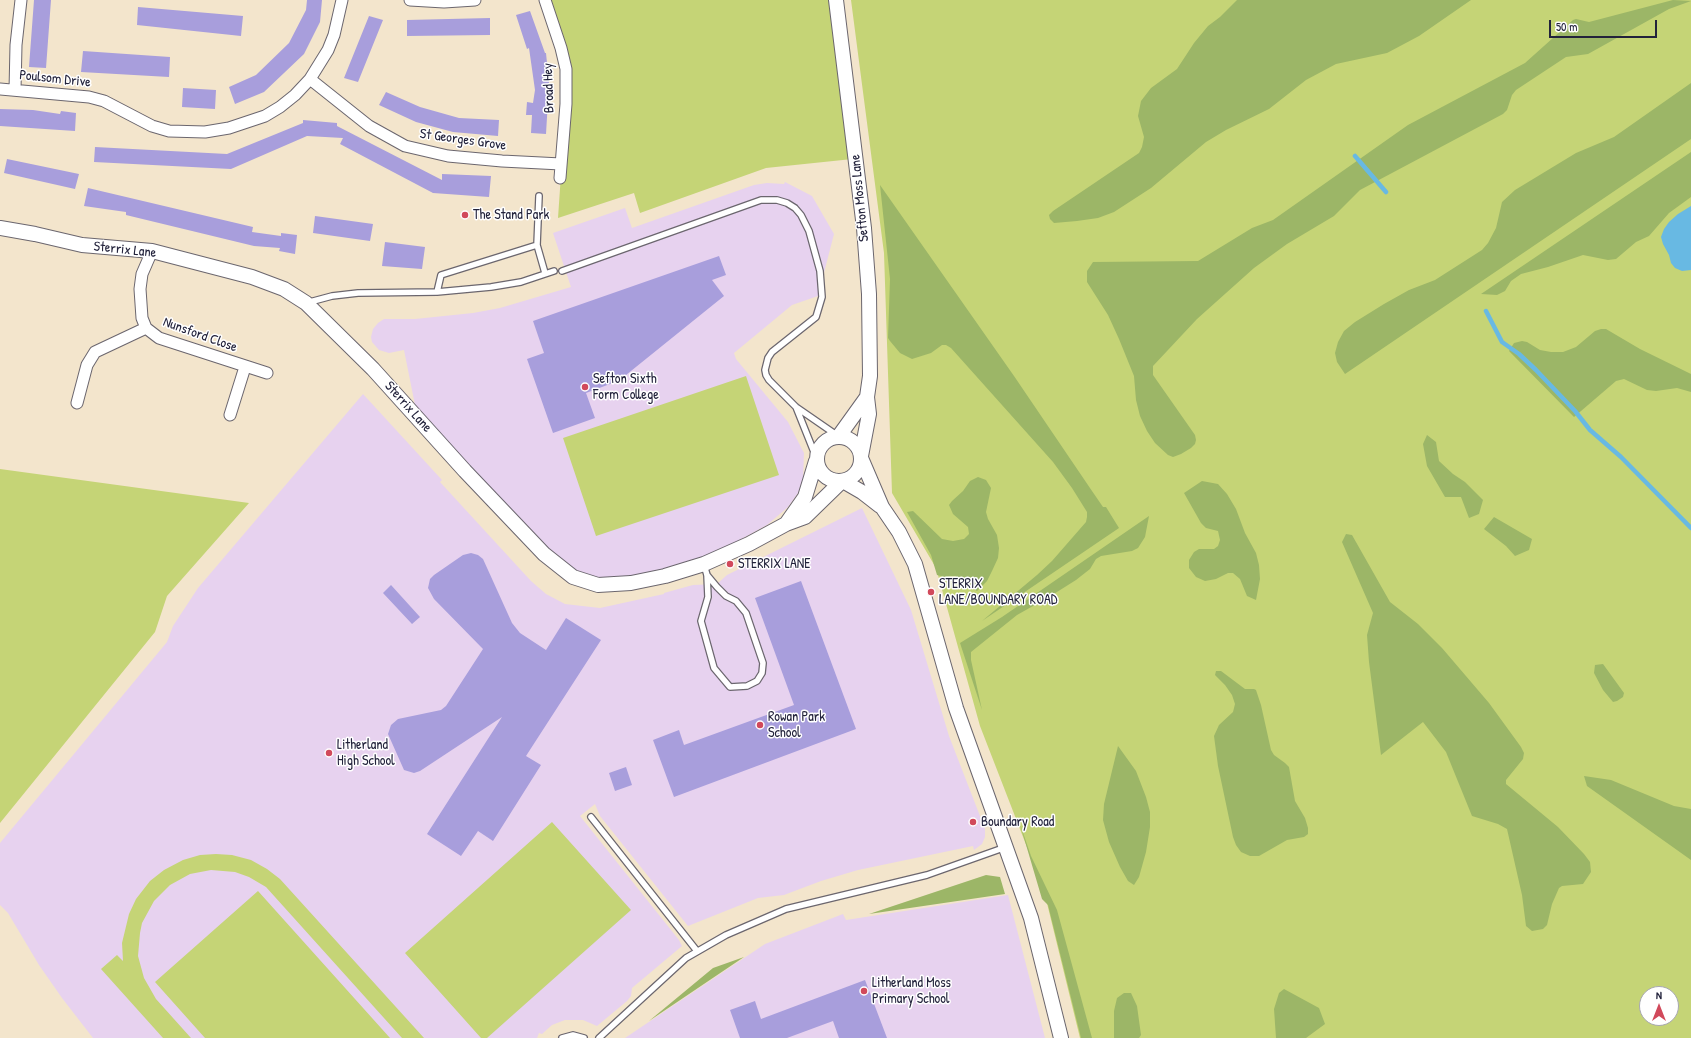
<!DOCTYPE html>
<html>
<head>
<meta charset="utf-8">
<style>
	body { margin:0 }
	#map { position:relative; width:1691px; height:1038px; overflow:hidden; background:#f3e5cc; font-family:"Patrick Hand",sans-serif }
	canvas { display:block }
	.north { position:absolute; left:1639px; top:986px; width:40px; height:40px; box-sizing:border-box; background:#fff; border:1px solid #a7a7b1; border-radius:50%; rotate:0deg; font-size:11px; font-weight:700; line-height:16px; text-align:center; color:#22223b }
	.north::after { content:''; display:block; margin:auto; width:14px; height:18px; background:#d1495b; clip-path:polygon(50% 0,100% 100%,50% 72%,0 100%) }
	.scale { position:absolute; left:1549px; top:20px; width:108px; height:18px; box-sizing:border-box; border:2px solid #22223b; border-top:0; padding-left:5px; font-size:12px; line-height:14px; white-space:nowrap; color:#22223b; -webkit-text-stroke:3px #fff; paint-order:stroke }
</style>
</head>
<body>
<div id="map">
<canvas width="1691" height="1038"></canvas>
<div class="north">N</div>
<div class="scale">50 m</div>
</div>
<script>
const ctx = document.querySelector('canvas').getContext('2d');
ctx.lineJoin = 'round';
function paint(path, color) {
  ctx.fillStyle = color;
  ctx.fill(path, 'evenodd');
}
function poly(rows) {
  const path = new Path2D();
  for (const r of rows) {
    if (r.length === 3) {
      path.moveTo(r[0] + r[2], r[1]);
      path.arc(r[0], r[1], r[2], 0, 2 * Math.PI);
      continue;
    }
    path.moveTo(r[0], r[1]);
    for (let i = 2; i < r.length; i += 2) path.lineTo(r[i], r[i + 1]);
  }
  return path;
}
function trace(path, color, width, dash) {
  ctx.strokeStyle = color;
  ctx.lineWidth = width;
  ctx.lineCap = dash ? 'butt' : 'round';
  ctx.setLineDash(dash || []);
  ctx.stroke(path);
}
function label(font, color, halo, rows, align = 'center') {
  ctx.font = font + ' "Patrick Hand",sans-serif';
  ctx.lineWidth = 3;
  ctx.setLineDash([]);
  ctx.textBaseline = 'middle';
  ctx.strokeStyle = halo;
  ctx.fillStyle = color;
  for (const [text, x, y, turn = 0] of rows) {
    ctx.save();
    ctx.translate(x, y);
    ctx.rotate((+turn || 0) * Math.PI / 180);
    ctx.textAlign = isNaN(turn) ? turn : align;
    if (halo) ctx.strokeText(text, 0, 0);
    ctx.fillText(text, 0, 0);
    ctx.restore();
  }
}
paint(poly([
	[785,182,812,196,834,234,818,296,792,305,734,353,736,359,788,422,804,453,803,479,798,493,788,507,767,525,736,542,704,557,672,568,619,580,579,580,417,415,404,350,389,353,379,350,372,342,371,337,373,329,378,323,384,319,415,319,473,313,500,308,571,287,553,233,625,208,632,228,754,185,767,183,784,184],
	[363,394,442,480,440,482,531,581,546,594,565,604,600,608,664,594,664,593,693,585,717,584,727,575,862,508,911,610,949,736,985,829,985,837,982,844,974,850,973,846,858,870,821,881,784,895,758,898,688,926,600,816,595,804,580,816,679,940,682,946,632,988,631,996,627,1001,597,1026,583,1020,565,1020,552,1025,542,1034,539,1033,537,1038,93,1038,62,998,39,965,8,913,0,905,0,843,167,642,173,626,198,588],
	[1008,895,1045,1038,625,1038,765,944,843,914,846,920]
]), '#e7d2ef');
paint(poly([
	[545,0,843,0,862,158,766,168,640,213,634,193,558,218,567,87],
	[851,0,1691,0,1691,1038,1080,1038,1044,891,980,726,936,568,892,493,884,253],
	[1647,994,1671,994,1671,1018,1647,1018],
	[746,376,779,475,596,536,563,438],
	[0,469,249,503,167,596,155,632,0,823],
	[552,822,631,910,487,1038,481,1038,405,953],
	[216,854,232,855,251,860,267,869,280,879,424,1038,402,1038,266,887,249,877,235,872,211,870,190,874,170,885,154,901,142,923,140,933,138,956,144,978,156,999,191,1038,163,1038,101,969,117,955,123,961,122,943,129,914,136,899,150,881,164,870,183,860,200,855],
	[258,891,390,1038,205,1038,155,982]
]), '#c5d476');
paint(poly([
	[1237,0,1471,0,1419,36,1387,53,1336,64,1306,80,1269,109,1226,130,1206,142,1151,188,1114,212,1098,218,1077,221,1054,223,1050,219,1049,215,1053,211,1139,153,1142,147,1144,137,1138,116,1141,101,1151,88,1177,69,1194,43,1208,26,1220,17],
	[1673,0,1691,1,1669,9,1588,54,1566,57,1516,90,1512,95,1507,110,1503,114,1360,190,1334,216,1287,244,1254,268,1197,319,1153,366,1153,375,1195,435,1196,440,1195,444,1191,448,1181,454,1173,457,1168,455,1155,443,1147,431,1140,416,1136,400,1134,376,1119,339,1108,315,1087,282,1087,271,1093,262,1198,261,1252,228,1273,220,1408,125,1525,63,1573,20,1576,19,1589,22],
	[1691,83,1691,139,1345,374,1337,362,1335,353,1338,342,1344,331,1355,322,1384,304,1409,290,1435,280,1482,250,1488,243,1496,228,1502,202,1515,190,1576,153,1614,137],
	[1691,152,1691,197,1669,213,1649,236,1636,242,1616,259,1608,260,1583,255,1548,267,1521,274,1511,281,1505,291,1497,295,1481,294],
	[880,185,1014,376,1092,491,1103,507,1106,507,1119,528,982,621,1037,575,1052,561,1086,522,1087,517,1087,512,1072,488,1053,462,951,348,946,345,942,345,931,353,912,359,900,353,890,341,888,338,890,279],
	[1601,329,1606,329,1640,349,1691,374,1691,392,1677,388,1656,391,1647,390,1624,379,1616,381,1574,417,1509,351,1514,343,1522,341,1527,342,1540,350,1551,352,1563,352,1576,347,1595,331],
	[1427,435,1436,442,1439,461,1453,474,1465,482,1483,500,1479,514,1469,518,1461,497,1445,497,1427,466,1423,444],
	[978,477,986,480,991,488,986,512,988,519,997,535,999,548,998,558,992,571,987,581,977,591,955,576,944,577,937,575,931,555,907,512,913,511,942,539,953,541,964,539,969,534,968,527,953,514,949,505,952,501,963,491,970,481],
	[1202,481,1218,484,1227,494,1236,509,1245,533,1256,553,1259,565,1260,579,1256,600,1247,596,1240,579,1233,573,1228,573,1216,579,1205,581,1196,577,1189,568,1189,560,1194,552,1199,549,1214,549,1218,546,1220,540,1218,531,1206,528,1201,523,1184,493],
	[1149,516,1145,537,1138,548,1132,551,1101,556,1096,559,1090,569,1076,580,1049,597,1017,615,971,652,971,660,982,710,960,643,1002,617],
	[1494,517,1532,539,1529,550,1515,556,1506,546,1484,529],
	[1346,534,1352,535,1390,602,1418,624,1442,648,1489,703,1521,747,1524,753,1523,759,1506,780,1506,784,1558,827,1584,854,1590,862,1591,872,1583,884,1562,886,1559,888,1552,904,1547,925,1543,929,1532,931,1526,926,1522,895,1507,829,1498,824,1472,816,1446,752,1423,722,1381,755,1369,662,1367,635,1373,613,1342,542],
	[1603,664,1624,693,1623,697,1617,701,1613,702,1603,690,1594,673,1595,665],
	[1216,671,1221,671,1245,689,1254,689,1256,690,1261,705,1271,750,1274,755,1285,763,1289,767,1295,801,1305,818,1308,828,1308,834,1304,837,1287,840,1259,856,1250,856,1241,852,1236,845,1233,837,1218,766,1214,736,1219,725,1233,712,1235,704,1232,695,1225,685,1215,675],
	[1118,746,1136,771,1146,797,1150,812,1150,827,1146,852,1139,877,1134,885,1128,881,1120,867,1109,842,1103,820,1104,804],
	[1584,776,1611,780,1674,806,1691,809,1691,860,1587,786],
	[1019,821,1031,856,1057,910,1092,1038,1081,1038,1048,905,1042,899],
	[986,875,1000,877,1005,894,869,914],
	[744,957,649,1021,713,968],
	[1284,989,1319,1008,1325,1024,1306,1038,1276,1038,1274,1009,1279,993],
	[1124,993,1131,993,1137,1006,1141,1035,1139,1038,1114,1038,1114,1011,1117,998]
]), '#9cb667');
paint(poly([
	[1691,206,1691,270,1682,271,1675,268,1671,263,1669,255,1663,244,1661,237,1664,229,1669,222,1678,214]
]), '#68b9e3');
trace(poly([
	[1355,156,1386,192],
	[1486,311,1502,342,1519,354,1536,370,1575,411,1590,430,1621,457,1691,528]
]), '#68b9e3', 4.5);
paint(poly([
	[34,0,51,0,46,68,29,67],
	[307,0,322,0,320,22,304,54,264,92,235,104,229,87,256,75,289,43,306,10],
	[138,7,243,16,241,36,137,25],
	[530,11,545,53,546,53,549,83,546,134,531,133,532,115,526,115,527,102,533,103,535,90,529,48,527,49,516,15],
	[369,16,383,20,358,82,344,78],
	[490,18,490,35,407,36,407,20],
	[83,51,170,57,169,77,81,72],
	[183,88,216,90,215,109,182,107],
	[386,92,420,107,459,118,499,120,498,136,453,132,416,122,379,105],
	[0,109,33,110,60,114,61,111,76,113,75,131,0,126],
	[303,120,337,123,337,126,442,180,442,174,491,176,489,197,433,193,340,144,343,138,307,136,231,169,94,162,95,147,227,154,303,123],
	[7,159,79,174,75,189,4,173],
	[88,188,253,227,252,232,281,236,281,233,297,235,295,254,279,251,280,248,254,246,126,215,126,212,84,206],
	[315,216,373,224,370,241,313,233],
	[385,242,425,247,422,269,382,266],
	[719,256,726,275,712,280,724,296,626,375,610,384,586,393,595,418,553,433,527,359,544,353,533,321],
	[471,553,478,555,483,559,512,623,520,633,546,650,566,618,601,640,526,756,541,765,493,841,478,831,461,856,427,834,502,717,420,771,414,773,404,770,388,734,391,725,398,719,441,710,446,706,483,649,434,599,428,588,430,579,434,575,463,555],
	[801,581,856,729,674,797,653,740,679,730,684,745,794,705,755,598],
	[391,585,420,617,412,624,383,593],
	[626,767,632,785,615,791,609,773],
	[865,980,887,1038,839,1038,833,1021,787,1038,740,1038,730,1010,755,1001,761,1019]
]), '#a89edc');
const service = poly([
	[537,245,539,196],
	[562,271,761,200,777,200,787,203,795,208,801,215,809,231,820,271,822,297,816,317,772,352,768,358,765,370,766,375,769,380,796,407,838,436],
	[437,292,441,275,537,245,545,273],
	[306,303,332,296,358,293,437,292,491,287,521,282,554,271],
	[796,407,816,457],
	[704,565,707,575,708,597,701,621,714,668,730,687,747,686,757,681,762,673,763,663,746,613,736,601,726,596,717,587,707,575],
	[591,817,697,951],
	[562,1038,573,1035,584,1038],
	[599,1038,686,958,726,935,786,909,927,875,1006,847]
]);
const minor = poly([
	[410,0,444,2,475,0],
	[545,0,561,48,566,69,566,104,560,178],
	[310,79,369,126,405,146,448,156,502,161,561,164],
	[0,89,89,97,104,101,152,126,169,131,205,132,229,128,265,116,280,107,295,95,310,79,328,50,334,35,342,0],
	[15,90,16,45,21,0],
	[152,251,142,274,140,289,142,318,146,328,159,338,267,373],
	[77,403,87,365,95,352,146,328],
	[230,415,245,367]
]);
const tertiary = poly([
	[836,0,864,228,869,294,870,376,867,397,869,414,861,456],
	[0,228,35,234,82,245,152,251,252,277,284,289,306,303,373,369,465,471,544,554,573,577,598,585,631,583,665,576,704,564,749,544,786,524,805,517,842,481],
	[839,436,867,397],
	[839,459,22],
	[861,458,882,507,899,532,915,564,956,708,1031,918,1061,1038],
	[843,481,862,492,880,506],
	[786,524,805,497,816,461]
]);
trace(service, '#6b666e', 8);
trace(minor, '#6b666e', 13);
trace(tertiary, '#6b666e', 16);
trace(service, '#fff', 5.5);
trace(minor, '#fff', 11);
trace(tertiary, '#fff', 14);
for (const [x, y, r, color] of [
	[465,215,4,"#d1495b"],
	[585,387,4,"#d1495b"],
	[730,564,4,"#d1495b"],
	[931,592,4,"#d1495b"],
	[760,725,4,"#d1495b"],
	[329,753,4,"#d1495b"],
	[973,822,4,"#d1495b"],
	[864,991,4,"#d1495b"]
]) {
  const dot = new Path2D();
  dot.arc(x, y, r, 0, 2 * Math.PI);
  ctx.fillStyle = color;
  ctx.fill(dot);
  trace(dot, '#fff', 1.5);
}
label('14px', '#22223b', '#fff', [
	["Poulsom Drive",55,79,6],
	["Broad Hey",549,88,-92],
	["St Georges Grove",463,140,8],
	["Sefton Moss Lane",860,198,-96],
	["Sterrix Lane",125,250,6],
	["Nunsford Close",200,335,20],
	["Sterrix Lane",408,407,48]
]);
label('14px', '#22223b', '#fff', [
	["The Stand Park",473,215],
	["Sefton Sixth",593,379],
	["Form College",593,395],
	["STERRIX LANE",738,564],
	["STERRIX",939,584],
	["LANE/BOUNDARY ROAD",939,600],
	["Rowan Park",768,717],
	["School",768,733],
	["Litherland",337,745],
	["High School",337,761],
	["Boundary Road",981,822],
	["Litherland Moss",872,983],
	["Primary School",872,999]
], 'left');
</script>
</body>
</html>
